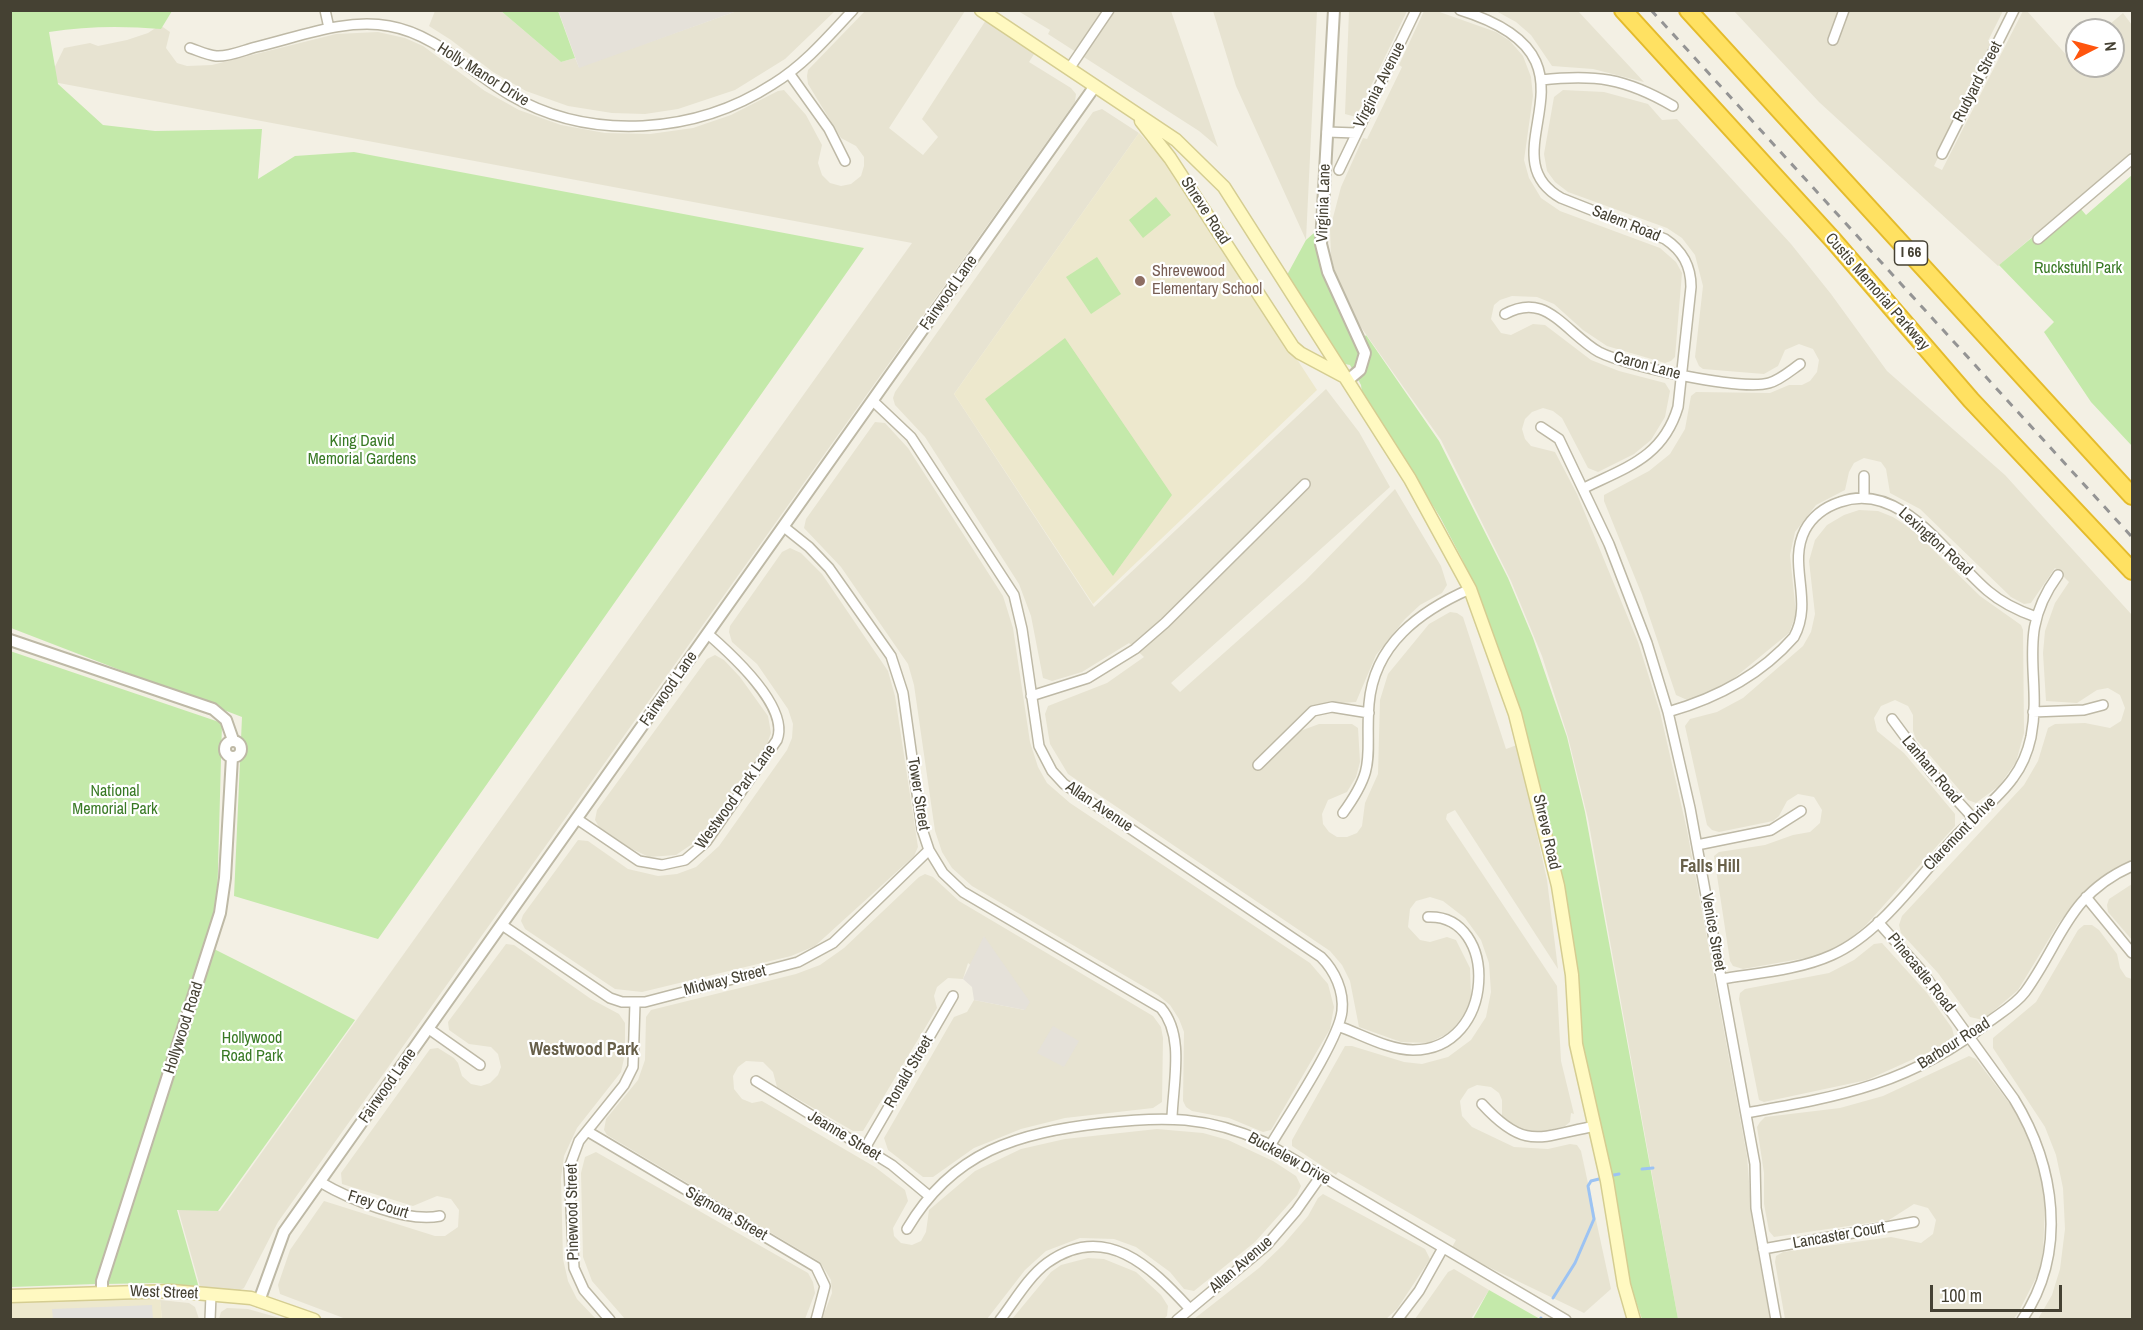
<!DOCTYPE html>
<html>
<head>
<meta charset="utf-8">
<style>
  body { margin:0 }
  #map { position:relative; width:2143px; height:1330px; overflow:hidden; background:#f3f0e4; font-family:"Archivo Narrow",sans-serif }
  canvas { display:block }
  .frame { position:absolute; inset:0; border:12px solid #454133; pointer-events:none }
  .north { position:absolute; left:2065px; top:18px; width:60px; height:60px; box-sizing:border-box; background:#fff; border:2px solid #b5b3ad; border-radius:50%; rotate:84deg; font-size:16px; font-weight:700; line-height:24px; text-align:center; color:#454133 }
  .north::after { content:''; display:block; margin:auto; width:21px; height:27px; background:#ff550e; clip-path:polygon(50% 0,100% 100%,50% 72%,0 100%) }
  .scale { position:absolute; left:1930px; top:1285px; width:132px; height:27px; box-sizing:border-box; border:3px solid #454133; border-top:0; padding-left:8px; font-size:18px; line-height:21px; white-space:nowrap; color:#454133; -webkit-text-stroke:4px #fff; paint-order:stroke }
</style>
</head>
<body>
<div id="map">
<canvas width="2143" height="1330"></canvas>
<div class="frame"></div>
<div class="north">N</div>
<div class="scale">100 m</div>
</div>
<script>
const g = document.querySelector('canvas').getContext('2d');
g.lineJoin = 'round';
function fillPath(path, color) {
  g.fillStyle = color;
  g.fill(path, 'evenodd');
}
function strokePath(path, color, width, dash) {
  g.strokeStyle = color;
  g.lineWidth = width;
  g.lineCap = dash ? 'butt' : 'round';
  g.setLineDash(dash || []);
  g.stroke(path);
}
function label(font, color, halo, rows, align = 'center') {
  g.font = font + ' "Archivo Narrow",sans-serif';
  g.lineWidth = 4.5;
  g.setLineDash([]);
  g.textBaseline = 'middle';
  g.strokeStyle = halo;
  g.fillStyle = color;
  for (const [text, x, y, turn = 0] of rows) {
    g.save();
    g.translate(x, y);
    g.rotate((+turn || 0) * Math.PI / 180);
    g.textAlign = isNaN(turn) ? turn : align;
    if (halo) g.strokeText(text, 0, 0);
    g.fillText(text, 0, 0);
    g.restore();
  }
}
fillPath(new Path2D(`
  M1434 10 1496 32 1510 41 1523 56 1531 77 1533 96 1524 160 1529 178 1541 198 1560 211 1660 248 1676 262 1682 273 1675 357 1671 361 1665 363 1607 346 1583 330 1554 304 1537 297 1512 296 1500 300 1494 305 1491 319 1501 333 1511 335 1533 324 1545 325 1591 360 1619 371 1665 383 1670 391 1665 417 1651 440 1634 454 1598 472 1588 468 1562 418 1553 411 1543 408 1532 412 1525 419 1522 429 1525 439 1531 446 1555 452 1577 494 1638 642 1660 712 1687 830 1747 1156 1752 1220 1770 1319H1678L1588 819 1568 737 1542 656 1511 581 1441 440 1358 323 1338 281 1331 258 1330 229 1341 187 1363 138 1367 139 1402 67 1399 65 1424 11Z
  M435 11H501L561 62 575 58 579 67 737 11H835L785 59 735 90 678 109 645 114 612 113 568 106 526 91 493 72 451 40 429 26Z
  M865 11H965L889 128 923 155 938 137 922 119 986 20 1036 51 1029 62 1071 88 1076 94 1075 102 278 1222 244 1288 236 1292 201 1290 178 1209 220 1211 912 243 48 81 64 48 90 43 98 46 127 40 148 33 160 25 170 32 166 48 177 63 187 66 212 65 336 34 378 32 405 38 423 46 485 91 519 110 561 125 605 133 650 134 693 128 731 115 778 91 784 90 806 115 822 145 818 163 822 175 830 183 841 186 851 184 861 176 864 166V157L856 146 841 138 808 84 807 76 808 70Z
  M1018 11H1171L1218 147 1199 131 1048 34 1050 30Z
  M1213 11H1317L1306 240 1236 86Z
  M1349 11H1407L1356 117 1345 114Z
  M1496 11H1578L1644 82 1593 69 1552 66 1531 35 1516 22Z
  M1734 11H2003L1988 41 1994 44 1934 166 1942 170 2023 11H2027L2069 58 2077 52V66H2113V30H2103L2123 13 2132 25V158L2084 193 1998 266 1819 102Z
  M1563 90 1604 92 1648 104 1662 120 1677 119 1791 244 1831 294 1887 371 2005 475 2132 615V861L2109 873 2084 892 2058 924 2018 990 1983 1020 1970 1017 1938 973 1901 933 1899 925 1902 916 2024 785 2038 761 2048 728 2055 724 2085 723 2110 728 2121 721 2125 708 2120 695 2108 688 2097 690 2077 703 2046 701 2043 653 2045 631 2055 603 2069 582 2055 568 2031 603 2024 604 2011 597 1920 509 1890 493 1886 469 1881 462 1864 458 1854 463 1849 472 1845 490 1816 505 1795 532 1790 555 1796 614 1789 633 1722 688 1687 700 1676 695 1642 595 1604 501V495L1649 471 1670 454 1685 429 1691 396 1696 392 1770 393 1789 385H1802L1810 381 1817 372 1819 360 1813 349 1799 344 1785 350 1778 366 1764 374 1703 369 1699 366 1695 357 1703 286 1695 255 1682 238 1667 228 1568 192 1555 182 1547 171 1544 154 1554 97Z
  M1102 109 1139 133 954 394 1094 607 1326 389 1359 432 1390 487 1171 683 1180 692 1305 581 1395 489 1441 566 1447 585 1442 593 1420 605 1405 619 1376 655 1356 702 1326 704 1292 734 1319 724H1352L1358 728 1360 762 1356 777 1347 792 1328 800 1322 814 1323 824 1329 832 1337 837H1347L1357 833 1362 826 1365 803 1378 774 1380 700 1388 674 1429 624 1450 612 1457 613 1463 617 1506 749 1517 745 1520 756 1547 880 1558 969 1455 810 1447 814 1446 819 1557 986 1561 1061 1574 1114 1571 1113 1570 1122 1565 1126 1547 1131H1526L1507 1125 1502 1116V1100L1499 1093 1491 1087 1477 1085 1468 1089 1460 1101 1462 1116 1472 1127 1514 1147 1548 1149 1570 1144 1577 1145 1581 1151 1611 1289 1584 1313 1451 1249 1456 1240 1338 1172 1336 1175 1292 1146V1140L1345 1046H1352L1404 1062 1422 1064 1448 1057 1471 1040 1486 1017 1491 992 1489 963 1481 940 1465 918 1443 901 1430 897 1416 901 1410 909 1408 927 1420 940 1430 942 1447 937 1456 940 1470 968 1471 995 1467 1010 1451 1032 1428 1043 1401 1042 1359 1027 1350 981 1342 965 1330 951 1068 774 1050 744 1045 714 1048 706 1107 683 1144 657 1129 643 1082 672 1052 681 1043 678 1031 616 1019 584 925 437 895 405 893 398 895 392 1093 112Z
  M875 422 885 423 908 448 1003 596 1013 628 1030 742 1038 767 1047 783 1070 803 1310 963 1328 984 1334 1007 1330 1029 1271 1130 1263 1132 1229 1118 1192 1111 1186 1107 1183 1101 1184 1032 1179 1019 1170 1005 1158 995 972 886 952 868 942 852 935 831 914 685 908 664 841 567 804 528 806 519Z
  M1859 510 1878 511 1893 517 1913 530 1980 596 2021 625 2023 630 2024 733 2016 762 1999 786 1976 803 1968 800 1916 739 1913 731V715L1908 706 1895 700 1881 706 1874 718 1877 731 1904 753 1955 814V826L1866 925 1846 942 1817 956 1743 969 1733 966 1730 961 1714 856 1719 852 1765 845 1793 835 1810 832 1820 823 1822 810 1814 797 1798 794 1787 801 1779 816 1773 821 1719 832 1712 830 1707 825 1685 726 1690 719 1717 712 1743 698 1803 646 1811 632 1815 614 1809 561 1815 540 1827 525 1844 515Z
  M790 548 801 553 822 574 888 671 895 696 918 847 914 856 815 946 791 956 642 992 615 989 525 929 521 921 523 915 578 840 588 841 628 869 658 876 677 874 696 867 719 846 787 750 792 738 793 724 788 709 757 664 732 642 729 632 730 626 782 552Z
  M715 655 724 660 740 677 768 716 771 733 767 744 698 840 676 855 649 857 630 848 599 827 595 820 597 810 707 659Z
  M925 874 933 877 959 901 1153 1016 1161 1027 1163 1038 1162 1102 1153 1108 1065 1118 1021 1129 974 1148 933 1177H923L888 1150 884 1138 954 1017 967 1012 974 1000 1025 1010 968 963 963 979 948 978 937 987 934 996 937 1008 863 1131H853L777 1087 773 1072 763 1062 746 1061 738 1067 733 1076 734 1089 742 1099 752 1103 762 1101 875 1167 905 1190 908 1201 893 1228 894 1236 901 1243 912 1245 921 1241 926 1232 929 1210 975 1171 1021 1149 1065 1139 1157 1129 1203 1133 1228 1140 1273 1161 1296 1176 1301 1186 1297 1195 1255 1242 1194 1291 1184 1289 1170 1272 1136 1247 1114 1239 1080 1238 1046 1251 1025 1270 987 1319H822L832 1293 831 1280 820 1262 607 1135 604 1130 606 1119 638 1080 645 1060 646 1017 651 1010 796 974 820 965 844 948 919 877Z
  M2132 884V940L2108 912 2107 905 2109 899Z
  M2084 925H2092L2099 930 2117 954 2120 968 2126 977 2132 979V1319H2038L2052 1295 2060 1269 2065 1229 2063 1188 2056 1155 2045 1127 1993 1048V1038L2036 1002 2078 930Z
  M1882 943 1927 993 1952 1028 1954 1036 1949 1043 1867 1080 1764 1102 1759 1100 1739 999 1740 993 1745 989 1829 973 1854 960 1874 944Z
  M506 944 514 945 591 999 619 1014 625 1023V1054L621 1072 577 1128 564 1156 561 1178 563 1259 568 1281 577 1299 596 1319H346L280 1294 278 1285 290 1250 324 1201 435 1236H445L458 1227 459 1210 451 1199 437 1196 413 1206 342 1184 341 1173 430 1049 438 1048 454 1058 458 1063 462 1076 471 1084 481 1086 490 1083 498 1075 501 1067 498 1054 491 1047 469 1044 449 1030 448 1022Z
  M1969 1056 1976 1059 2013 1108 2027 1135 2042 1181 2045 1207 2043 1251 2039 1272 2018 1313 2013 1320 1785 1319 1775 1262 1776 1256 1783 1252 1891 1237 1921 1243 1933 1234 1936 1220 1928 1208 1914 1204 1889 1220 1774 1237 1769 1231 1764 1204V1173L1757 1127 1760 1122 1765 1117 1840 1108 1883 1096Z
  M596 1152 808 1273 813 1282 815 1293 805 1319H625L592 1281 583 1257 581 1173 585 1157Z
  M1323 1194 1425 1249 1430 1259 1397 1309 1386 1319H1194L1259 1268 1283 1245 1308 1216 1318 1198Z
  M1088 1258 1104 1259 1136 1272 1161 1295 1168 1306 1167 1316 1163 1320 1012 1319 1051 1272 1061 1265Z
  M1454 1269 1489 1290 1471 1319H1415L1448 1272Z
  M160 1300 189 1303 195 1307 199 1319H162Z
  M227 1308 248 1309 283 1319H219L221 1312Z`), '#e7e3d1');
fillPath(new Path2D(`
  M558 10 737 11 579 68Z
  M984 936 1030 1002 1025 1010 974 1000 972 987 963 979Z
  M1053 1026 1079 1041 1064 1067 1037 1053Z`), '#e5e1d9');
fillPath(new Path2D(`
  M1139 133 1175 172 1317 390 1093 604 954 394Z
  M160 1296 162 1319H11L10 1301Z`), '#ede8cd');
fillPath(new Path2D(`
  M10 11H172L161 29C123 26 87 26 49 32L58 84 103 125 155 131 262 129 258 179 295 156 354 152 864 248 378 939 234 896 242 717 11 628Z
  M501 11H558L575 58 561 62Z
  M2132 175V446L2091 402 2044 332 2054 322 1999 265 2075 202 2086 215Z
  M1156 197 1171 215 1143 238 1129 220Z
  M1314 233 1322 270 1357 347 1366 335 1439 441 1508 578 1533 638 1567 737 1585 812 1678 1319H1642L1632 1290 1600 1126 1583 1062 1558 865 1519 712 1477 591 1461 557 1440 517 1362 393 1361 385 1350 365 1345 364 1287 275 1306 240Z
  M1097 257 1121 294 1091 314 1066 277Z
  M1065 338 1172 495 1113 576 985 399Z
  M10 651 222 723 217 905 95 1284 11 1287Z
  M214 949 355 1020 218 1211 177 1210 199 1288 157 1283 104 1284Z
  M1489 1290 1540 1319H1473Z`), '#c4e9aa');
fillPath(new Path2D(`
  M152 1305 153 1319H53L52 1309Z`), '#e3e1dc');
strokePath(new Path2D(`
  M1642 1169 1653 1168
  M1614 1175 1619 1174
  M1553 1298 1575 1263 1594 1219 1588 1186 1591 1181 1599 1179
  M1540 1320 1541 1318`), '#9cc3f3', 3);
const minor = new Path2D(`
  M325 10 329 28
  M1460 10C1618 59 1482 153 1561 198L1665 239C1683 251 1691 266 1691 287L1678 407C1663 457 1627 467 1584 488
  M1833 40 1844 10
  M190 48C199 51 207 55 216 56 229 57 244 50 256 47 299 37 345 18 389 26 436 34 470 72 510 95 591 142 696 134 773 84 804 65 828 37 853 10
  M1069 69 1109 10
  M789 73 829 129 845 161
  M1541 80C1595 74 1625 78 1673 106
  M1327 132 1356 133
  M1942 154 2014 10
  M1339 170 1416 10
  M2038 239 2132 159
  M1505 314C1516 308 1528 305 1540 309 1559 315 1579 341 1599 352 1626 366 1741 391 1769 383 1780 380 1790 371 1800 364
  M873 401 911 437 1014 595 1022 629 1039 746 1052 771 1064 784 1321 957C1335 971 1344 991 1342 1011 1339 1040 1287 1117 1270 1146
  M1541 427 1559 439 1609 544 1647 643 1668 712 1690 808 1755 1164 1756 1208 1776 1320
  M1864 476V497
  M784 527 809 547 829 568 891 656 903 693 922 829 929 850 943 873 963 892 1161 1008C1185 1036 1173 1083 1172 1118
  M1031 696 1088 678 1135 649 1165 623 1305 484
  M1668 712C1717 698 1760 676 1794 637 1814 600 1787 565 1805 530 1812 517 1825 507 1840 502 1901 480 1947 556 1988 591 2002 603 2019 611 2036 617
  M2033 712 2084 710 2103 705
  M1892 719 1932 773 1974 819
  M1258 765 1313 711 1332 707 1369 713
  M1343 813C1378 765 1365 757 1369 704 1374 644 1420 611 1470 589
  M577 819 639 861 662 865 685 860 706 842 777 740C790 707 731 654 708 634
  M1697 845 1771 830 1801 811
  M2086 897 2132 953
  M1878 922 1920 969 2014 1099C2055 1166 2068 1252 2022 1320
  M502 925 610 998 622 1002H645L798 962 833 943 929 850
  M1722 979C1758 973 1799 970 1832 955 1882 933 1922 872 1959 833 1977 814 1998 799 2013 778 2022 766 2028 751 2031 737 2043 674 2014 635 2058 575
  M1338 1026C1361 1034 1388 1050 1413 1050 1497 1050 1499 914 1428 917
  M429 1029 480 1065
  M756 1081 892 1165 928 1195
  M1482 1104C1525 1151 1539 1137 1595 1126
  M1746 1113C1842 1096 1911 1084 1990 1021 2002 1012 2016 1004 2025 992 2062 941 2067 895 2132 866
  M587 1131 816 1267 825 1286 816 1320
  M865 1148 953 996
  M320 1182C349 1199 406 1223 440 1216
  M907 1229C953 1151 1017 1133 1103 1123 1164 1116 1208 1116 1264 1142L1566 1320
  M1763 1249 1914 1222
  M210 1320 211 1295
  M610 1320 584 1290 574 1268 569 1168 579 1141 624 1085 633 1067 635 1003
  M1000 1320C1014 1302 1028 1277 1047 1263 1105 1221 1151 1267 1189 1308
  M1177 1320 1266 1246 1296 1211 1320 1177
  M1397 1320 1419 1291 1443 1248`);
const tertiary = new Path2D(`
  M1334 10 1321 244 1328 272 1365 353 1360 370 1348 380
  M10 640 213 709 226 720 233 740
  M225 749a8 8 0 1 1 16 0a8 8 0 1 1-16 0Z
  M102 1292V1281L220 913 225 878 232 757
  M259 1301 284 1232 1095 86`);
const secondary = new Path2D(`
  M981 10 1176 140 1224 187 1410 479 1470 589 1515 714 1558 886 1572 975 1576 1044 1607 1181 1624 1285 1634 1320
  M1141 121 1170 158 1293 347 1300 353 1345 377
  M10 1296 172 1291 251 1298 314 1320`);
const motorway = new Path2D(`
  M1623 10 1833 240 1971 400 2132 571
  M1688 10 2132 496`);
strokePath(minor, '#beb9a6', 12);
strokePath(tertiary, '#beb9a6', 14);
strokePath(secondary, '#d5cd91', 15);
strokePath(motorway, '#e4bb2c', 20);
strokePath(minor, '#fff', 9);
strokePath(tertiary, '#fff', 10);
strokePath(secondary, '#fff9c1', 12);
strokePath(motorway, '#ffe162', 16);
strokePath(new Path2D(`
  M1651 10 2132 537`), '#949494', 3, [8, 8]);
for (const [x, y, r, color] of [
  [1140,281,6,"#8d6e63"]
]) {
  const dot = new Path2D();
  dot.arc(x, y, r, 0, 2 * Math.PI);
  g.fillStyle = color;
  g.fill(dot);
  strokePath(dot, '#fff', 2);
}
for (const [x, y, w] of [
  [1911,253,33]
]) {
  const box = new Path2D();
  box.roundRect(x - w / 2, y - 12, w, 24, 4.5);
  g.fillStyle = '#fff';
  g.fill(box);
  strokePath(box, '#454133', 1.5);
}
label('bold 15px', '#454133', null, [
  ["I 66",1911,253]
]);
label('16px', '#454133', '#fff', [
  ["Holly Manor Drive",483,75,32],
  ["Rudyard Street",1978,82,-63],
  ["Virginia Avenue",1380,85,-63],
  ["Virginia Lane",1324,203,-88],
  ["Shreve Road",1205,211,57],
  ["Salem Road",1626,224,22],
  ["Custis Memorial Parkway",1877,292,49],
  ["Fairwood Lane",949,293,-55],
  ["Caron Lane",1647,366,15],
  ["Lexington Road",1935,542,42],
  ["Fairwood Lane",669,689,-55],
  ["Lanham Road",1931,770,50],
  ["Tower Street",918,794,81],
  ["Westwood Park Lane",736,797,-54],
  ["Allan Avenue",1099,807,34],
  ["Shreve Road",1546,832,77],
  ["Claremont Drive",1960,834,-46],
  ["Venice Street",1713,932,80],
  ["Pinecastle Road",1921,973,51],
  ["Midway Street",725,981,-14],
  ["Hollywood Road",184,1028,-72],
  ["Barbour Road",1954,1044,-32],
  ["Ronald Street",909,1072,-60],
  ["Fairwood Lane",388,1086,-55],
  ["Jeanne Street",844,1136,31],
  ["Buckelew Drive",1289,1159,29],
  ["Frey Court",378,1205,17],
  ["Pinewood Street",573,1212,-91],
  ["Sigmona Street",726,1214,30],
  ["Lancaster Court",1839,1236,-10],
  ["Allan Avenue",1241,1265,-41],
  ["West Street",164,1293,2]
]);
label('16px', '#387924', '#fff', [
  ["Ruckstuhl Park",2078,269],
  ["King David",362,442],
  ["Memorial Gardens",362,460],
  ["National",115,792],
  ["Memorial Park",115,810],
  ["Hollywood",252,1039],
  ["Road Park",252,1057]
]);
label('16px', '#785e54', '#fff', [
  ["Shrevewood",1152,272],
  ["Elementary School",1152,290]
], 'left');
label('bold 18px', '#68604a', '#fff', [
  ["Falls Hill",1710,867],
  ["Westwood Park",584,1050]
]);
</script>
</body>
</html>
